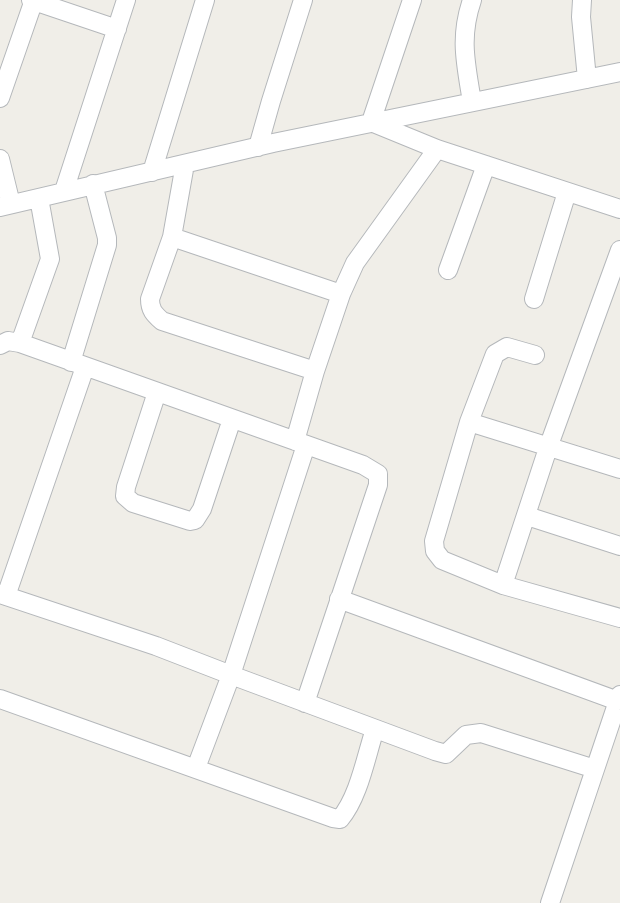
<!DOCTYPE html>
<html>
<head>
<meta charset="utf-8">
<style>
  body { margin:0 }
  canvas { display:block; background:#f0eee8 }
</style>
</head>
<body>
<canvas width="620" height="903"></canvas>
<script>
const g = document.querySelector('canvas').getContext('2d');
g.lineJoin = 'round';
function strokePath(path, color, width, dash) {
  g.strokeStyle = color;
  g.lineWidth = width;
  g.lineCap = dash ? 'butt' : 'round';
  g.setLineDash(dash || []);
  g.stroke(path);
}
const minor = new Path2D(`
  M31 0 117 29
  M412 0 371 122 437 149 620 209
  M472 0C459 38 466 64 472 102
  M582 0 581 17 587 79
  M0 98 34 0
  M258 147 271 101 303 0
  M0 159 11 204
  M185 164 172 237 150 299C150 310 154 314 162 321L315 371
  M152 172 205 0
  M64 191 126 0
  M0 207 273 143 620 72
  M172 237 341 294
  M448 270 486 165
  M534 299 567 192
  M20 343 50 259 39 198
  M0 345 8 341 20 343 363 465 378 474V485L305 703
  M535 355 507 347 495 354 469 422 434 541 435 551 442 560 503 585 620 618
  M71 362 107 245V238L93 184
  M157 392 126 487 125 496 133 503 190 521 195 520 202 509 232 419
  M469 422 620 469
  M295 441 315 371 341 294 355 263 437 149
  M527 516 620 546
  M503 585 549 445 620 250
  M0 594 156 646 231 675 306 445
  M6 596 85 367
  M339 599 618 701
  M0 699 333 818 340 819C359 797 366 756 375 729
  M196 768 231 675 435 751 446 754 466 735 481 733 595 769
  M550 903 620 695`);
strokePath(minor, '#b5b8bb', 20);
strokePath(minor, '#fff', 18);
</script>
</body>
</html>
